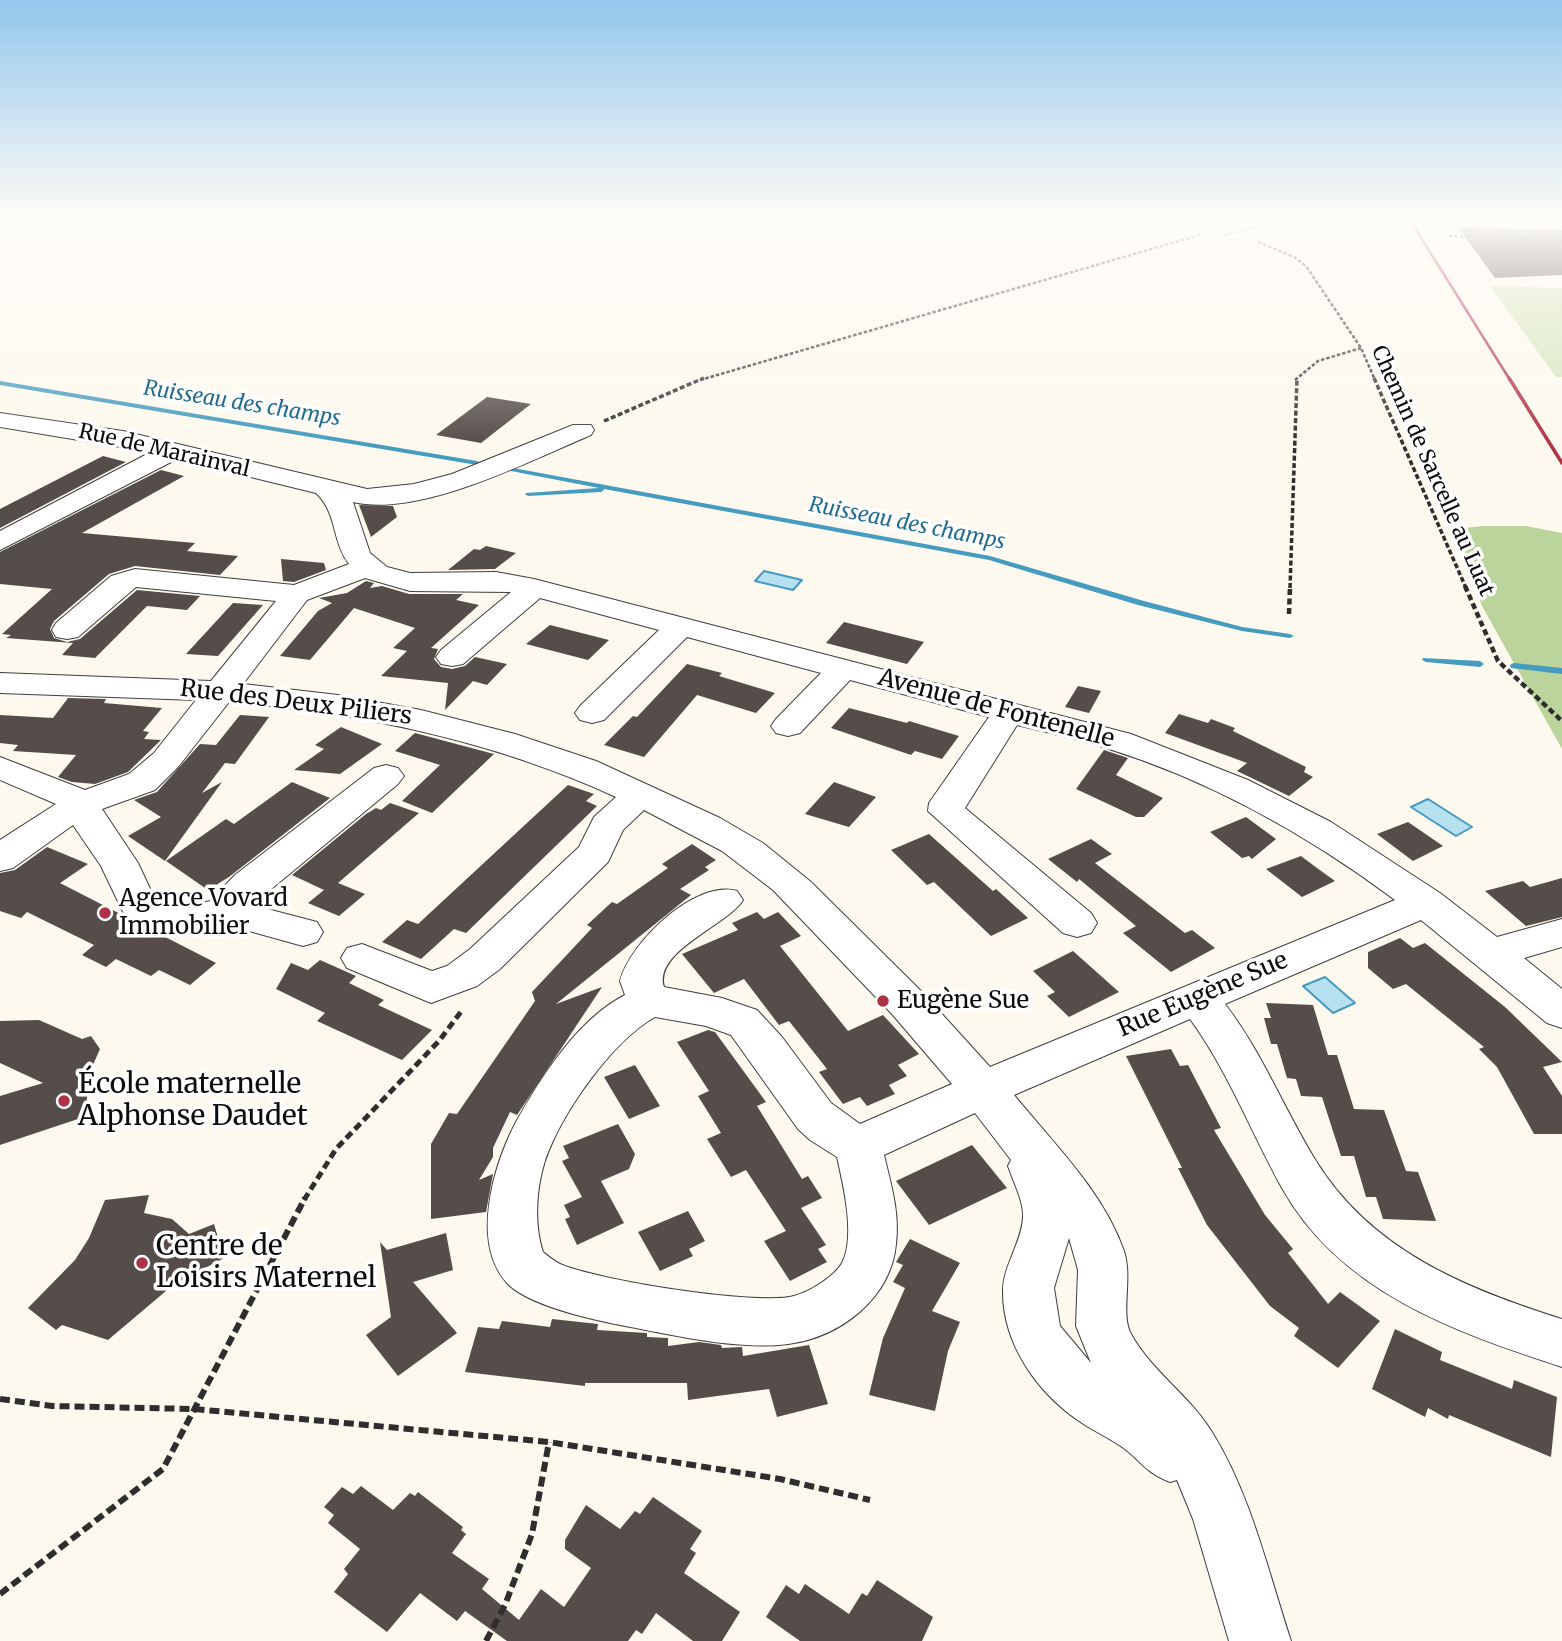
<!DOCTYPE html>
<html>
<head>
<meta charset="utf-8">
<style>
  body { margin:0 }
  canvas { display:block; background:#fdf9ee }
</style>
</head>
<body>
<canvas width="1562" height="1641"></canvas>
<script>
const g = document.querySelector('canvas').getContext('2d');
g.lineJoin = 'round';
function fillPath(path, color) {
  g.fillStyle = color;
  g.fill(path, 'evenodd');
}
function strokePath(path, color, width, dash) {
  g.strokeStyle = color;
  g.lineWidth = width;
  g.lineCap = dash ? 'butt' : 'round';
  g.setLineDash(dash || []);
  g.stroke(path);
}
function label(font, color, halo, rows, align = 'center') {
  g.font = font + ' Merriweather,serif';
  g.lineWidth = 7;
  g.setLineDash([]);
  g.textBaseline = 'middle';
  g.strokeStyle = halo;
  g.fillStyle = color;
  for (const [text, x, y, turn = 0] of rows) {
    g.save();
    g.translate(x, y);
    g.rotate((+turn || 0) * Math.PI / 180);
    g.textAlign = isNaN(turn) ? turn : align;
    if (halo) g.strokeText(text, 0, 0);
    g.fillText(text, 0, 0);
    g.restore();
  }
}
fillPath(new Path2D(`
  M1490 286 1562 288V377H1556Z`), '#d4e4ba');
fillPath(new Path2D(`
  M1482 526H1526L1562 533V749L1482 606 1456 529Z`), '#bad49b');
const water = new Path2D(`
  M764 571 802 580 793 590 755 581Z
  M1428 799 1472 827 1456 836 1411 807Z
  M1325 977 1355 1003 1333 1013 1303 986Z`);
fillPath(water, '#b7e0f0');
strokePath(water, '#459bc0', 2);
fillPath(new Path2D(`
  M1502 217 1562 220V222L1504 218Z
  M0 381 477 461 480 463 477 465 0 385Z
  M513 468 990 556 1144 601 1242 627 1290 634 1294 636 1290 638 1242 631 1138 605 989 560 604 489 603 491 601 492 528 496 525 494 526 493 599 488 511 471 510 470Z
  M1423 658 1480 661 1484 664 1480 667 1426 662 1422 660Z
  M1514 663 1562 668V674L1511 668 1510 666 1511 664Z`), '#459bc0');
fillPath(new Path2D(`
  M1458 227 1562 230V275L1495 278Z
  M487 397 531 404 481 443 436 435Z
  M103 456 126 462 0 528V509Z
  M161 470 184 476 82 533 195 543 187 551 238 556 220 575 135 566 109 574 54 621 50 629 54 638 67 642 80 639 137 590 200 596 187 610 147 606 95 658 62 655 73 643 6 638 11 635 2 634 52 589 0 584V552Z
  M359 505 393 506 397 517 371 537Z
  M486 546 516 553 495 569 448 570 474 549 480 550Z
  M281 559 324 563 326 570 294 582 283 581Z
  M366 581 374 583 370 588 382 586 409 594H463L456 600 479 605 431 648 438 649 434 659 441 667 452 669 465 666 475 657 507 664 487 685 473 681 445 710 448 683 381 676 407 651 393 648 415 628 354 608 310 660 280 656 318 611 332 603 319 598 347 593Z
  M233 603 263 605 218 656 186 654Z
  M844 622 924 642 907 664 826 643Z
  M550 625 609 640 588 660 526 644Z
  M687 664 722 673 719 676 775 693 756 713 697 695 644 757 604 745 633 716 637 717Z
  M1078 686 1101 691 1089 713 1065 707Z
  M68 698 106 699 104 703 162 708 143 731 149 732 144 739 161 740 128 772 95 784 72 782 58 777 76 755 13 751 18 745 0 743V715L53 718Z
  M849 708 907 723 909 721 959 736 942 759 915 751 911 755 831 728Z
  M1179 714 1208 723 1211 719 1235 728 1233 731 1306 767 1304 772 1313 777 1289 796 1237 771 1247 763 1165 733Z
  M240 715 269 717 235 764 225 763 202 793 222 782 165 861 128 836 161 817 134 800 157 792 200 744 216 745Z
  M341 727 382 744 340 774 294 770 324 749 315 745Z
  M415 733 494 754 432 813 402 801 440 765 395 751Z
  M1104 750 1128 758 1116 775 1163 798 1144 817H1136L1076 789Z
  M292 782 330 798 229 877 208 890 166 861 226 819 234 824Z
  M834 782 876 797 849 827 805 814Z
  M568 785 594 794 586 801 597 806 466 933 454 929 421 959 382 942 407 920 418 924Z
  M390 803 419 813 338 883 365 894 339 916 308 903 324 890 292 875 366 814 376 808 381 810Z
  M1246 817 1276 839 1252 859 1249 856 1242 858 1210 832Z
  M1408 822 1443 846 1413 861 1377 834Z
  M929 834 993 891 996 889 1028 918 991 936 934 882 927 885 891 850Z
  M1091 839 1112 854 1095 863 1185 933 1192 930 1215 948 1171 972 1123 933 1136 926 1079 879 1077 882 1048 859Z
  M692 844 716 860 705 867 709 870 680 889 691 895 556 1004 602 987 517 1115 510 1112 493 1148V1157L479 1180 493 1174 486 1212 431 1219V1144L449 1113 457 1114 535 1001 532 992 592 928 587 925 612 902 617 904 668 868 662 864Z
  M47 847 88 864 60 883 216 963 190 985 159 970 151 976 116 959 106 967 82 955 94 945 27 912 21 918 0 911V873L15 870Z
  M1301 856 1317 868 1335 881 1302 897 1266 869Z
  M1562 878V917L1526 926 1485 891 1523 881 1530 887Z
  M757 912 764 919 778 912 801 936 780 946 848 1031 883 1015 919 1054 898 1065 907 1076 889 1085 895 1094 867 1106 860 1097 843 1104 819 1072 827 1069 789 1021 779 1025 744 979 714 993 682 954 738 930 732 923Z
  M1400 938 1413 948 1425 943 1505 1007 1562 1062 1543 1067 1562 1096V1134H1534L1497 1067 1479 1049 1484 1047 1406 984 1393 989 1368 968V952Z
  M1073 951 1119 992 1069 1017 1047 996 1055 992 1033 971Z
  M320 960 356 976 349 983 384 1000 378 1005 432 1030 402 1060 317 1021 325 1013 276 989 291 963 308 970Z
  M1266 1003 1313 1005 1328 1055H1337L1354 1109 1384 1110 1406 1171 1418 1172 1436 1221 1383 1219 1376 1197H1366L1354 1156H1341L1322 1097 1301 1096 1296 1079 1287 1078 1277 1044H1271L1264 1018H1271Z
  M39 1020 82 1039 91 1036 100 1049 92 1067 84 1117 0 1145V1096L43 1083 0 1063V1021Z
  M708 1030 715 1032 766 1102 757 1106 802 1179 808 1176 822 1198 801 1208 826 1245 818 1249 827 1262 790 1281 764 1241 786 1231 746 1170 731 1177 707 1139 721 1133 698 1096 709 1091 677 1042Z
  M1171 1049 1180 1066 1188 1065 1221 1128 1214 1130 1265 1215 1293 1249 1288 1253 1328 1304 1340 1292 1380 1321 1338 1368 1294 1336 1299 1328 1270 1306 1207 1225 1178 1168H1182L1126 1056Z
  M635 1065 660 1106 629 1119 604 1077Z
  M618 1124 635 1154 629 1169 601 1181 624 1223 577 1245 565 1219 570 1217 564 1205 582 1197 562 1161 569 1158 563 1146Z
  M972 1145 1007 1188 929 1225 896 1181Z
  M149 1195 144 1213 172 1219 189 1234 214 1224 224 1258 173 1285 108 1340 62 1325 56 1330 28 1308 75 1260 89 1238 105 1200Z
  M688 1211 705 1241 689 1249 693 1256 660 1271 638 1232Z
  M446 1233 453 1270 413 1282 457 1333 398 1376 366 1335 391 1317 380 1242 387 1250Z
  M910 1239 960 1263 932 1311 960 1322 948 1351 935 1411 869 1395 883 1338 905 1288 893 1282 903 1265 896 1262Z
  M552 1319 598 1324 597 1330 647 1333V1337L668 1338V1346L699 1342 721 1345 722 1348 742 1347 743 1356 809 1345 828 1404 777 1417 769 1389 688 1400 687 1383H585V1386L465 1372 478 1327 499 1329 502 1321 550 1327Z
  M1395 1329 1442 1352 1440 1360 1512 1389 1514 1380 1557 1397 1551 1457 1449 1415 1448 1419 1428 1408 1425 1417 1372 1389Z
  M361 1486 393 1510 410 1493 415 1496 418 1492 463 1527 461 1530 466 1534 452 1553 489 1579 482 1589 519 1620 541 1589 564 1607 591 1568 565 1549V1540L586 1505 620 1529 635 1511 640 1514 653 1497 702 1531 690 1549 696 1553 684 1573 740 1612 722 1641H693L656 1613 642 1634 636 1630 628 1641H507L465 1611 457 1621 420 1593 387 1632 334 1592 348 1574 344 1569 360 1549 328 1523 334 1515 324 1507 342 1487 353 1494Z
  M877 1580 933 1617 922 1641H800L766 1617 786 1585 799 1594 805 1584 849 1614 862 1593 867 1596Z`), '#544d4a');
const minor = new Path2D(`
  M1250 217H1277L1274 221 1224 235 1215 230 1218 226Z
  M0 413 123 431 367 489 414 484 452 474 573 425H591L594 430 591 435C529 461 420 518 353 502L370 553 387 567 410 573 496 572 534 579 1131 734 1248 780 1331 822 1440 893 1497 937 1562 919V947L1524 958 1562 989V1028L1547 1023 1421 920 1225 1004C1262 1052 1284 1109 1316 1161 1371 1250 1466 1289 1562 1319V1367C1455 1332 1340 1292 1282 1188 1251 1132 1228 1071 1190 1019L1014 1095C1053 1143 1103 1191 1124 1251 1133 1278 1120 1313 1131 1334 1152 1372 1190 1396 1212 1432 1251 1495 1268 1571 1291 1641H1229L1193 1519 1177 1480 1170 1482C1142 1471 1141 1459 1119 1445 1107 1437 1094 1431 1082 1423 1038 1394 1002 1344 1003 1290 1003 1266 1022 1242 1023 1217 1024 1202 1013 1181 1008 1166L1011 1160 975 1113 884 1155C891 1184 900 1214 896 1244 891 1298 841 1337 788 1344 743 1350 680 1337 636 1328 603 1322 529 1307 507 1283 470 1242 494 1164 516 1122 541 1077 578 1019 625 995L620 981C630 942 696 879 737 891L743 900C728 925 653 951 664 987L722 998 757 1010 782 1037 831 1103 860 1124 952 1084 892 1014 773 890 722 851 644 810 623 830 608 862 500 969 477 986 431 1003 347 968 341 958 347 948 362 944 432 971 447 966 470 949 579 847 594 817 616 797C494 741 362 713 229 702L178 767 155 790 102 809 138 863 153 895 165 901 198 904 210 901 235 875 374 768 386 765 398 768 404 776 398 784 252 905 317 922 323 932 317 942 303 946 224 924 198 932 143 924 123 912 101 866 73 825 13 868 0 871V840L56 804 0 780V757L85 790 129 774 154 753 196 700 0 693V673L211 681 276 601 136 587 78 637 67 639 56 637 52 630 56 623 111 576 135 569 294 585 349 564C331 540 338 514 316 493L177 459 0 550V531L151 452 0 427ZM365 578 410 591 511 592 441 650 436 657 441 664 452 666 463 664 540 598 659 630 580 706 575 713 580 720 592 723 604 720 687 637 821 673 776 719 771 726 776 733 788 736 800 733 850 680 989 717 929 803 928 811 1063 933 1077 937 1091 933 1097 923 1091 913 965 808 1017 725C1047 732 1077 739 1106 748 1209 780 1308 835 1395 900L990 1067 922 992 811 882 763 843 720 818 596 761 515 734 421 710 338 695 243 684 307 600ZM655 1017 706 1026 731 1035 798 1129 810 1140 837 1157C843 1184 856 1237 842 1263 834 1277 809 1292 794 1296 757 1306 596 1280 560 1264 554 1261 548 1256 543 1252 534 1224 536 1189 545 1161 561 1114 611 1042 655 1017ZM1069 1238 1078 1270 1076 1326 1091 1363 1060 1326 1054 1288Z`);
strokePath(minor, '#3f3f3f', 2);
strokePath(new Path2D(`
  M1449 236 1562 241
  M1258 242 1294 257 1306 266 1361 348 1375 380
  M700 380 1203 234
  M1295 380 1318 361 1361 348`), '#2e2e2e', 2.5, [3.5, 2]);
strokePath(new Path2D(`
  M1374 378 1466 588
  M604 421 704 378
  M1290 588 1297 378`), '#2e2e2e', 3.5, [5, 2.5]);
strokePath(new Path2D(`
  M1465 586 1498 661 1562 721
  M1289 614 1290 586`), '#2e2e2e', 4.5, [6, 3.5]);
strokePath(new Path2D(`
  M304 1200 336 1149 439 1041 463 1009`), '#2e2e2e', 5, [8, 4.5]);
strokePath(new Path2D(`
  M0 1399 52 1406 194 1409 549 1442 780 1479 870 1500
  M0 1594 163 1469 305 1198
  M486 1641 505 1605 532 1534 549 1442`), '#2e2e2e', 6, [10, 5]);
fillPath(minor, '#fff');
strokePath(new Path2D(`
  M1408 217 1510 380`), '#af3244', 2.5);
strokePath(new Path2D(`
  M1509 378 1562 463`), '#af3244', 3.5);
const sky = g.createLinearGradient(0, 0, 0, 446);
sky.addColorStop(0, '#94c6eb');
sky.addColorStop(0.49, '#fefcf7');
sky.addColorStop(1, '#fefcf700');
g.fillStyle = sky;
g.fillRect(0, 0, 1562, 446);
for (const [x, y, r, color] of [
  [105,913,7,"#af3244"],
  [883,1001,7,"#af3244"],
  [64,1101,7,"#af3244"],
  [142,1263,7,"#af3244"]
]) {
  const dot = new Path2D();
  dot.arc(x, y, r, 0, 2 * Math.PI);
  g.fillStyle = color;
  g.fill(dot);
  strokePath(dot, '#fff', 2.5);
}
label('italic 21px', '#226c92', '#fff', [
  ["Ruisseau des champs",242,404,9],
  ["Ruisseau des champs",907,524,11]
]);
label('21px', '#0c0c0c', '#fff', [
  ["Rue de Marainval",164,451,13],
  ["Chemin de Sarcelle au Luat",1432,471,66]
]);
label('24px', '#0c0c0c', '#fff', [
  ["Rue des Deux Piliers",296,703,7],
  ["Avenue de Fontenelle",996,709,15],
  ["Rue Eugène Sue",1203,995,-23]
]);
label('24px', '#0c0c0c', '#fff', [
  ["Agence Vovard",119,899],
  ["Immobilier",119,927],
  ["Eugène Sue",897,1001]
], 'left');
label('28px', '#0c0c0c', '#fff', [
  ["École maternelle",78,1085],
  ["Alphonse Daudet",78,1117],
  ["Centre de",156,1247],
  ["Loisirs Maternel",156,1279]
], 'left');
</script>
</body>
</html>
